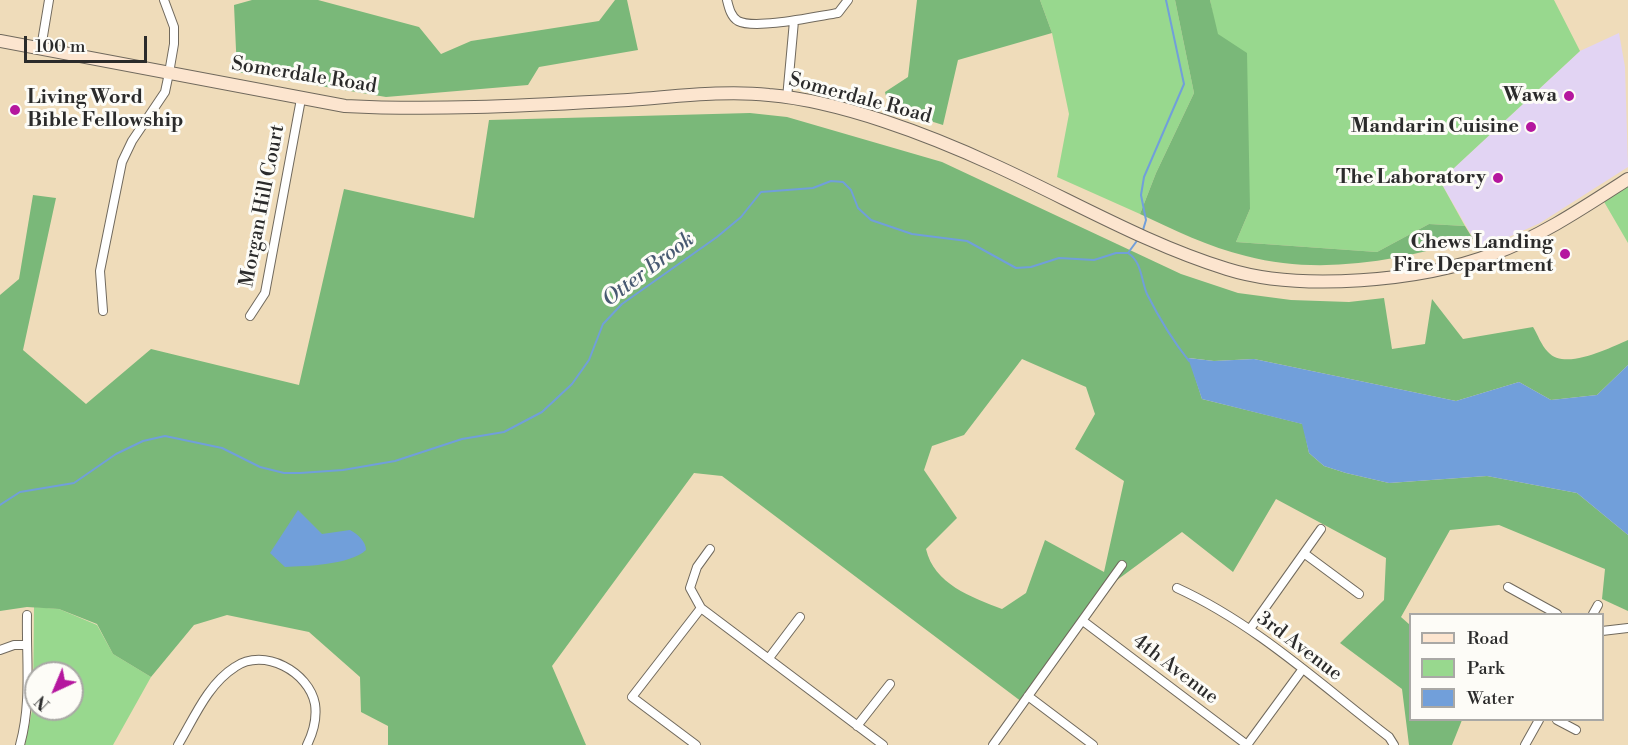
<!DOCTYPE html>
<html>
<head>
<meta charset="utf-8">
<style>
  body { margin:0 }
  #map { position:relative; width:1628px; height:745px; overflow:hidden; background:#efdcba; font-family:"Libre Bodoni",serif }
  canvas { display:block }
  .legend { position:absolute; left:1409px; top:613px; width:195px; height:108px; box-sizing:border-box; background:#fdfcf7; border:2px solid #a9a8a5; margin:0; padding:8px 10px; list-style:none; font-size:18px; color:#2b2b2b }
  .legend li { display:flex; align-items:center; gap:12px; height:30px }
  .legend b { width:30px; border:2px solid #a9a8a5 }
  .north { position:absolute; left:24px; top:661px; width:60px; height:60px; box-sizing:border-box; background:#fdfcf7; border:2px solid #a9a8a5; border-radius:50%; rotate:224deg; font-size:16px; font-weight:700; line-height:24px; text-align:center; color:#2b2b2b }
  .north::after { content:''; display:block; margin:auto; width:21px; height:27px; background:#b5179e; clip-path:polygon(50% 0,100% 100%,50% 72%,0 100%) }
  .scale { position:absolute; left:24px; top:36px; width:123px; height:27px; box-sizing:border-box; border:3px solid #2b2b2b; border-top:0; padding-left:8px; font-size:18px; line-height:21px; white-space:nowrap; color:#2b2b2b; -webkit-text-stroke:4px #fdfcf7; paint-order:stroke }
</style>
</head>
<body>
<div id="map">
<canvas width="1628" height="745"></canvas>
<ul class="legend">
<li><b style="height:8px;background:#fce5cf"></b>Road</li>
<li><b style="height:16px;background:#98d88e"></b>Park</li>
<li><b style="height:16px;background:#719fda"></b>Water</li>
</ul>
<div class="north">N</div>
<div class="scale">100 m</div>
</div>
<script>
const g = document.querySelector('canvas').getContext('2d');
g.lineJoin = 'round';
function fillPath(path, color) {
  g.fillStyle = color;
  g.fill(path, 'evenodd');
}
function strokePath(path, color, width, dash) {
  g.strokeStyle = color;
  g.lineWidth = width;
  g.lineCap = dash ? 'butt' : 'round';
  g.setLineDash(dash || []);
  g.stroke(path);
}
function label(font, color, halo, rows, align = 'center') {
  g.font = font + ' "Libre Bodoni",serif';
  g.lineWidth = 6;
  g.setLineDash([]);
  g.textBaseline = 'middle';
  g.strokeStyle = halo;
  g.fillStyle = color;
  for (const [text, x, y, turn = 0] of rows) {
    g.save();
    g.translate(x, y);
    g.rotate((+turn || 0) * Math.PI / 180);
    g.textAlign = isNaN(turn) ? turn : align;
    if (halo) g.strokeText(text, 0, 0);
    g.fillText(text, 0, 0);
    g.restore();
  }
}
fillPath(new Path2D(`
  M1619 33 1625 67 1628 167 1540 223 1480 250 1440 181 1580 51Z`), '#e2d4f3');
fillPath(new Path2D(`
  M1040 0H1175L1194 93 1156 173 1140 214 1057 177 1069 114 1052 33Z
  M1210 0H1554L1580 51 1440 181 1465 226 1429 224 1377 252 1236 242 1250 209Z
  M1628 185V243L1603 200Z
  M34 607 59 609 97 625 113 654 151 677 113 745H25L33 706ZM36 673H72V709H36Z`), '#98d88e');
fillPath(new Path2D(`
  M252 0H318L419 27 441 54 471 41 599 21 615 0H627L638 50 539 67 528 85 386 97 237 72 234 5Z
  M917 0H1040L1052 33 958 60 943 125 889 108 885 92 908 77Z
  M1175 0H1210L1218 34 1247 53 1250 209 1236 242 1377 252 1429 224 1465 226 1473 239C1398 260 1323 276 1246 256 1209 247 1174 230 1140 214L1156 173 1194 93Z
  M750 113 787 117 942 162 1181 274 1238 293 1291 300 1349 302 1384 298 1392 349 1425 344 1432 299 1463 339 1533 327C1538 335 1541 345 1548 352 1565 371 1609 348 1628 340V365L1597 395 1551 400 1519 382 1456 401 1254 359 1214 361 1189 358 1202 399 1303 424 1309 453 1324 466 1346 473 1389 483 1487 476 1577 493 1628 535V611L1602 599 1605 569 1499 525 1450 530 1401 617 1410 625V720H1462L1452 745H1409L1402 689 1340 643 1384 600 1386 558 1276 499 1233 572 1182 532 1113 583 1026 705 722 476 694 473 552 666 586 745H388V726L361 712 360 677 309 632 227 615 194 625 151 677 113 654 97 624 59 609 27 607 0 611V295L19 279 33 195 56 198 23 350 86 404 151 349 299 385 344 189 474 218 489 120ZM1022 359 1086 387 1095 414 1075 449 1124 481 1104 572 1045 540 1026 593 1002 609C971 597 934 584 926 549L957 518 924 470 932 446 964 435Z`), '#7ab879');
fillPath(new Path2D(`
  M1188 358 1214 361 1254 359 1456 401 1519 382 1551 400 1597 395 1628 365V535L1577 493 1487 476 1389 483 1346 473 1324 466 1309 453 1302 424 1202 399Z
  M298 510 322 534 350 530C358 534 366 542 366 550 350 565 306 566 285 567L270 553Z`), '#719fda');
strokePath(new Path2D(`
  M1143 230 1146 220 1141 195 1144 177 1184 84 1166 0
  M1128 253C1142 262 1141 280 1147 294 1159 318 1173 341 1189 361
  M1128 253 1139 238
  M0 505 20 492 74 483 116 454 143 441 165 436 222 448 260 467 284 473H300L343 470 395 461 462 439 504 432 542 412 572 384 589 360 603 324 622 304 717 237 741 217 761 192 813 188 831 181 843 182 851 190 858 208 871 220 912 234 967 241 1016 268 1031 267 1059 258 1094 260 1116 253H1128`), '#719fda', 2);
const minor = new Path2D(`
  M727 0C729 8 731 17 738 21 755 30 818 16 838 13L848 0
  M41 48 49 0
  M787 98 794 21
  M103 311 100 271 122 162 132 141 165 92 169 73 174 44V27L164 0
  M250 316 265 293 301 99
  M710 549 697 567 690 588 701 608 883 745
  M1305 554 1359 594
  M1508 587 1557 614
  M1177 588C1256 624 1321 685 1389 737L1394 745
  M1593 614 1598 605
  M1083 621 1247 745
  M1250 629 1321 529
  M1602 631 1628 628
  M0 650 14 645H26
  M769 658 800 617
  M1028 696 1093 745
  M1557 720 1576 730
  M857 726 890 684
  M20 745C32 702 26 659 27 615
  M178 745C194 718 208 684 235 667 264 647 309 672 315 704 317 718 313 733 307 745
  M696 745 632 697 701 608
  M993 745 1122 565
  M1247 745 1302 670
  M1525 745 1539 720`);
const secondary = new Path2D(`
  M0 41 345 106C439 111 534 105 628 100 674 97 723 90 769 95 840 101 929 135 994 165 1071 200 1146 244 1227 269 1300 292 1422 281 1493 254 1540 237 1586 206 1628 179`);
strokePath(minor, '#70695d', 10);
strokePath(secondary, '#70695d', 14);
strokePath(minor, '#fff', 8);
strokePath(secondary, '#fce5cf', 12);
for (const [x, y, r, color] of [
  [1569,96,6,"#b5179e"],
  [15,110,6,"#b5179e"],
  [1531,127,6,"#b5179e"],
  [1498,178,6,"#b5179e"],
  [1565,254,6,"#b5179e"]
]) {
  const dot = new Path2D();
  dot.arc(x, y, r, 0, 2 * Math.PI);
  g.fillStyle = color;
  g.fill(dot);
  strokePath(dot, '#fdfcf7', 2);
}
label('20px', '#2b2b2b', '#fdfcf7', [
  ["Somerdale Road",304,76,9],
  ["Somerdale Road",860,99,15],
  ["Morgan Hill Court",263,206,-79],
  ["3rd Avenue",1299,647,37],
  ["4th Avenue",1175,670,37]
]);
label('bold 20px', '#2b2b2b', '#fdfcf7', [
  ["Wawa",1557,96],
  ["Living Word",27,98,"left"],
  ["Bible Fellowship",27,121,"left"],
  ["Mandarin Cuisine",1519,127],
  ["The Laboratory",1486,178],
  ["Chews Landing",1553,243],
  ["Fire Department",1553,266]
], 'right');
label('italic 21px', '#475971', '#fdfcf7', [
  ["Otter Brook",649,270,-37]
]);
</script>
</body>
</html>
